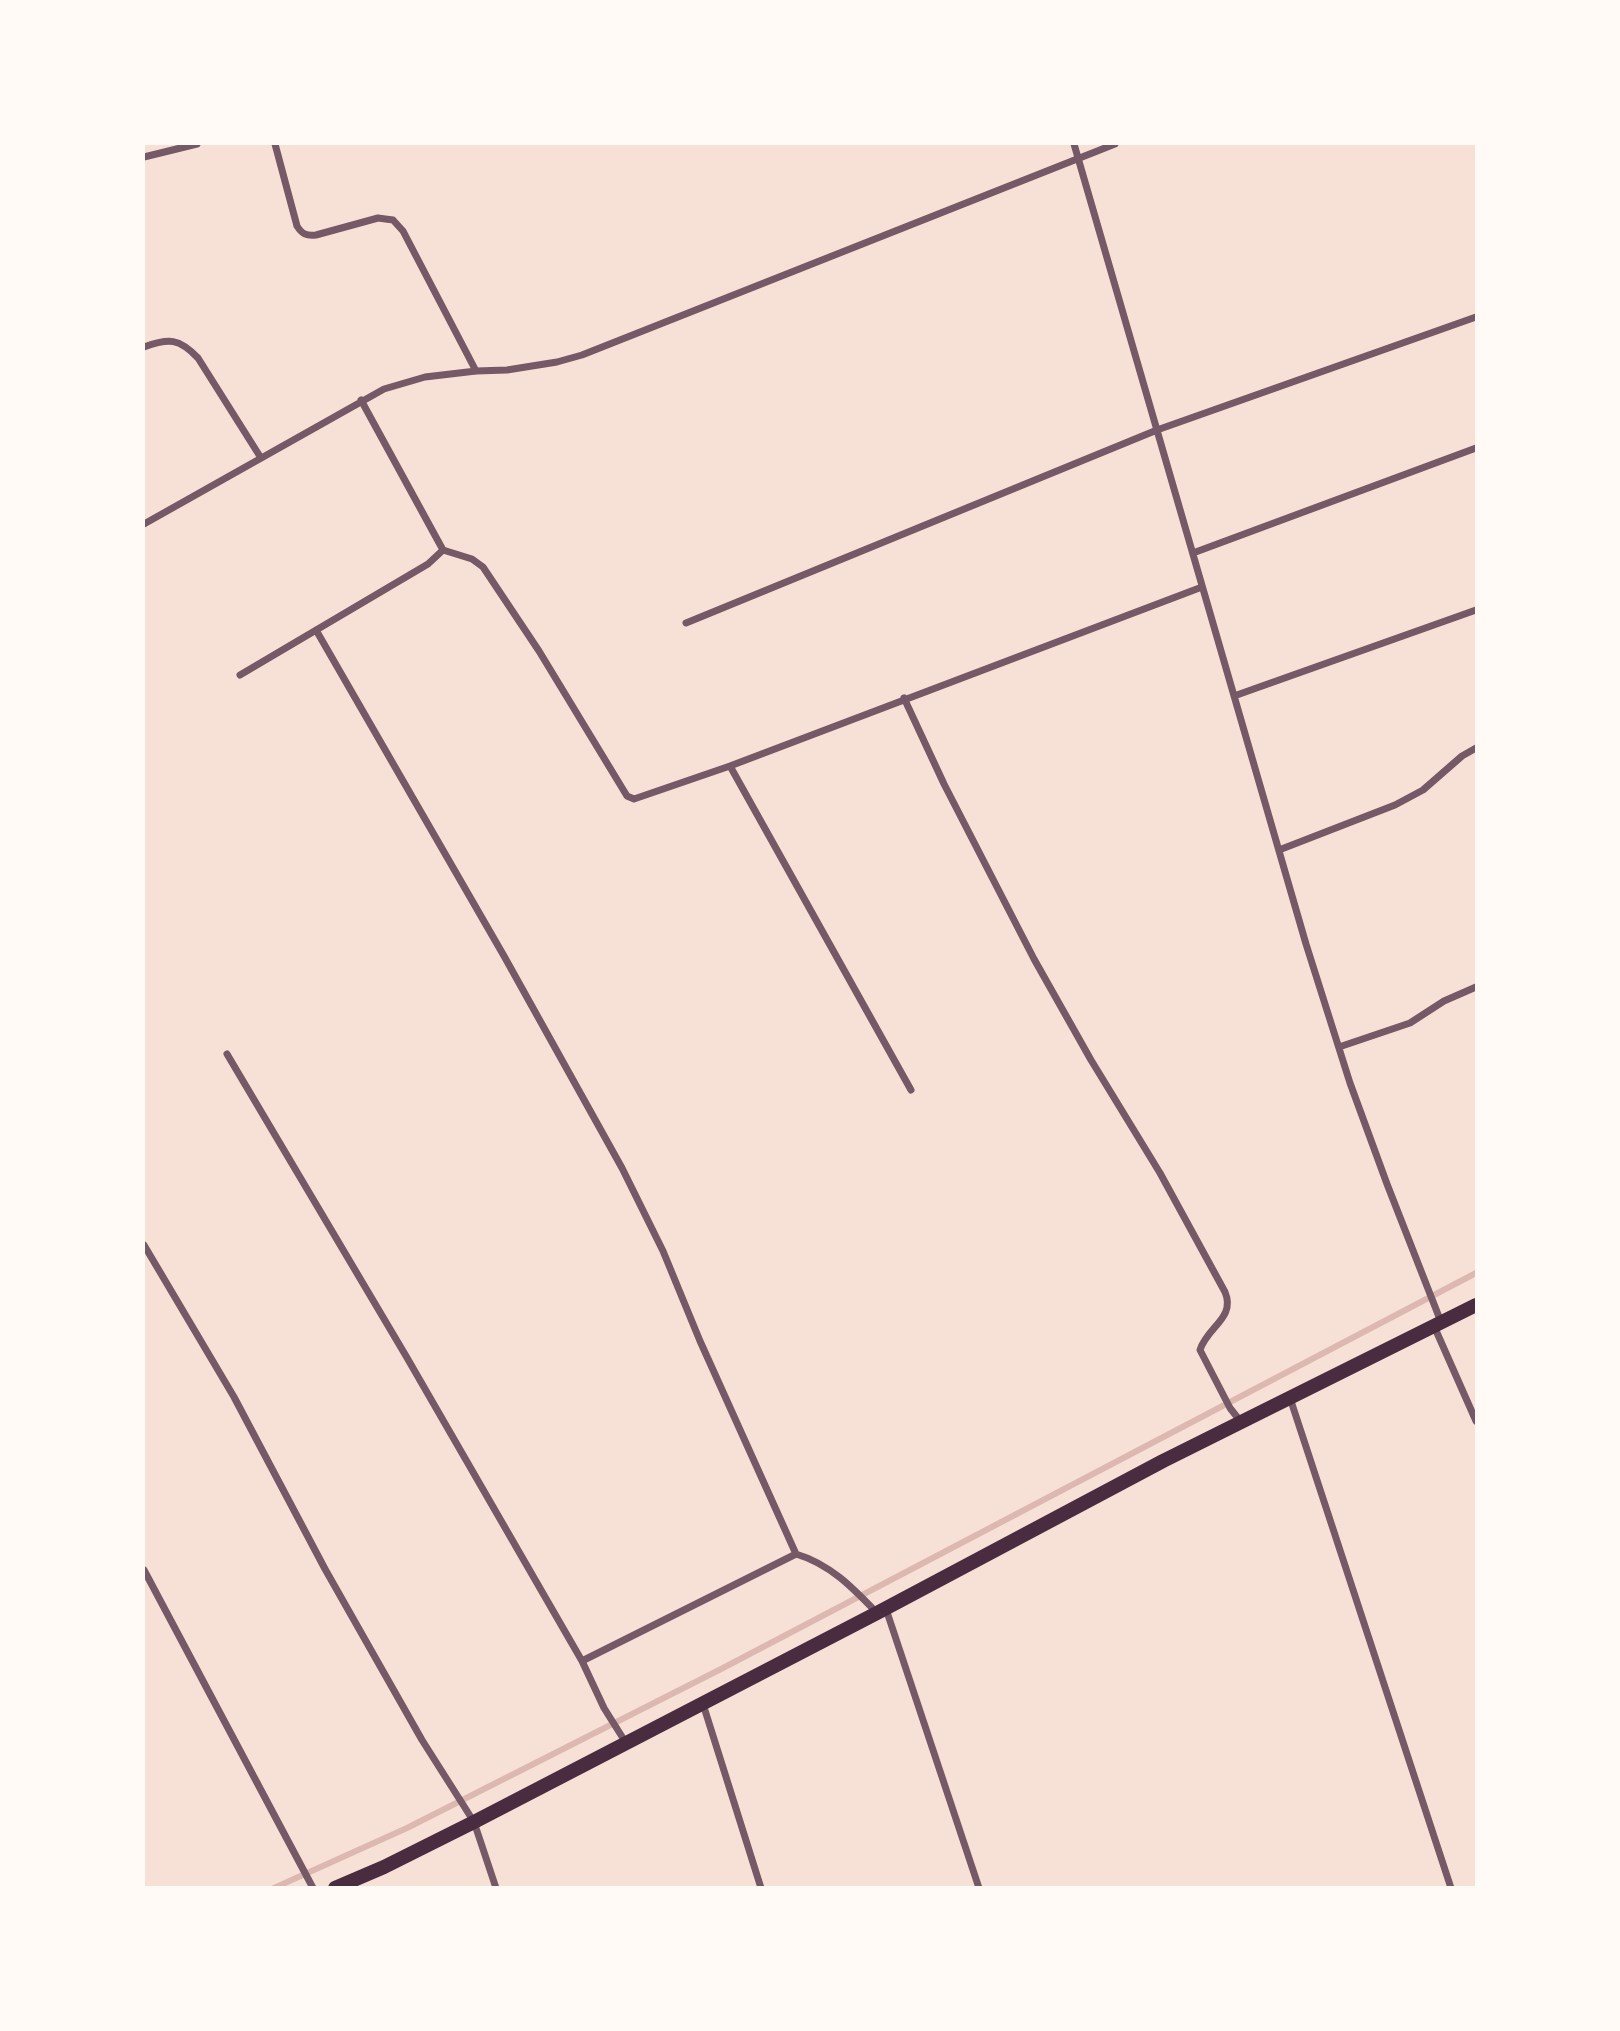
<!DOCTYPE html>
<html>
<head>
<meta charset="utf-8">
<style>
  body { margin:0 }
  #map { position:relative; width:1620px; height:2031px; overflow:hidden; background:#f7e1d7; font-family:"Fira Sans Condensed",sans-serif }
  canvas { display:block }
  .frame { position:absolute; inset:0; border:145px solid #fffaf5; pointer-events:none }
</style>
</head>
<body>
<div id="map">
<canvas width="1620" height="2031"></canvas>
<div class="frame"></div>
</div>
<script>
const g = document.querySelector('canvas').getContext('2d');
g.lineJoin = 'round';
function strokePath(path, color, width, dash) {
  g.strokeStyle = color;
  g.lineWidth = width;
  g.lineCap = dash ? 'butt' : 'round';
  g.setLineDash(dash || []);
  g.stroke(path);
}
strokePath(new Path2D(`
  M274 1888 407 1828 723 1668 1476 1273`), '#dcb8b0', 6);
strokePath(new Path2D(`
  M275 144 297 226C302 234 306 236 316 235L378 218 393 220 403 231 476 371
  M1074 144 1306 944 1350 1083 1387 1184 1441 1322
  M144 157 197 144
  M144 347C169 338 179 338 198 358L261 458
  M144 524 384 389 425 377 476 371 507 370 557 362 582 355 1115 144
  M443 550 472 559 483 567 539 651 627 796 634 799 730 766 1202 587
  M1193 553 1476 448
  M686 623 1157 430 1476 317
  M316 630 504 956 622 1168 663 1251 700 1341 796 1554
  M240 675 428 564 443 550 361 400
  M1234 696 1476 610
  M904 698 944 784 1034 959 1091 1060 1160 1173 1225 1292C1236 1318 1207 1327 1200 1350L1230 1408 1241 1422
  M730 766 911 1090
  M1279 850 1395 805 1423 790 1462 756 1476 748
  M1339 1047 1410 1023 1444 1001 1476 987
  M227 1054 406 1356 582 1661 604 1708 626 1743
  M144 1245 234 1397 325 1569 422 1740 474 1822 496 1888
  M1434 1326 1476 1421
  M1290 1398 1451 1888
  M144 1570 313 1888
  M886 1609 979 1888
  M582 1661 796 1554C830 1564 853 1588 877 1613
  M703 1704 761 1888`), '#755966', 7);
strokePath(new Path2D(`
  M335 1888 384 1867 474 1822 877 1613 1163 1461 1476 1305`), '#4a2c40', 14);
</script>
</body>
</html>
